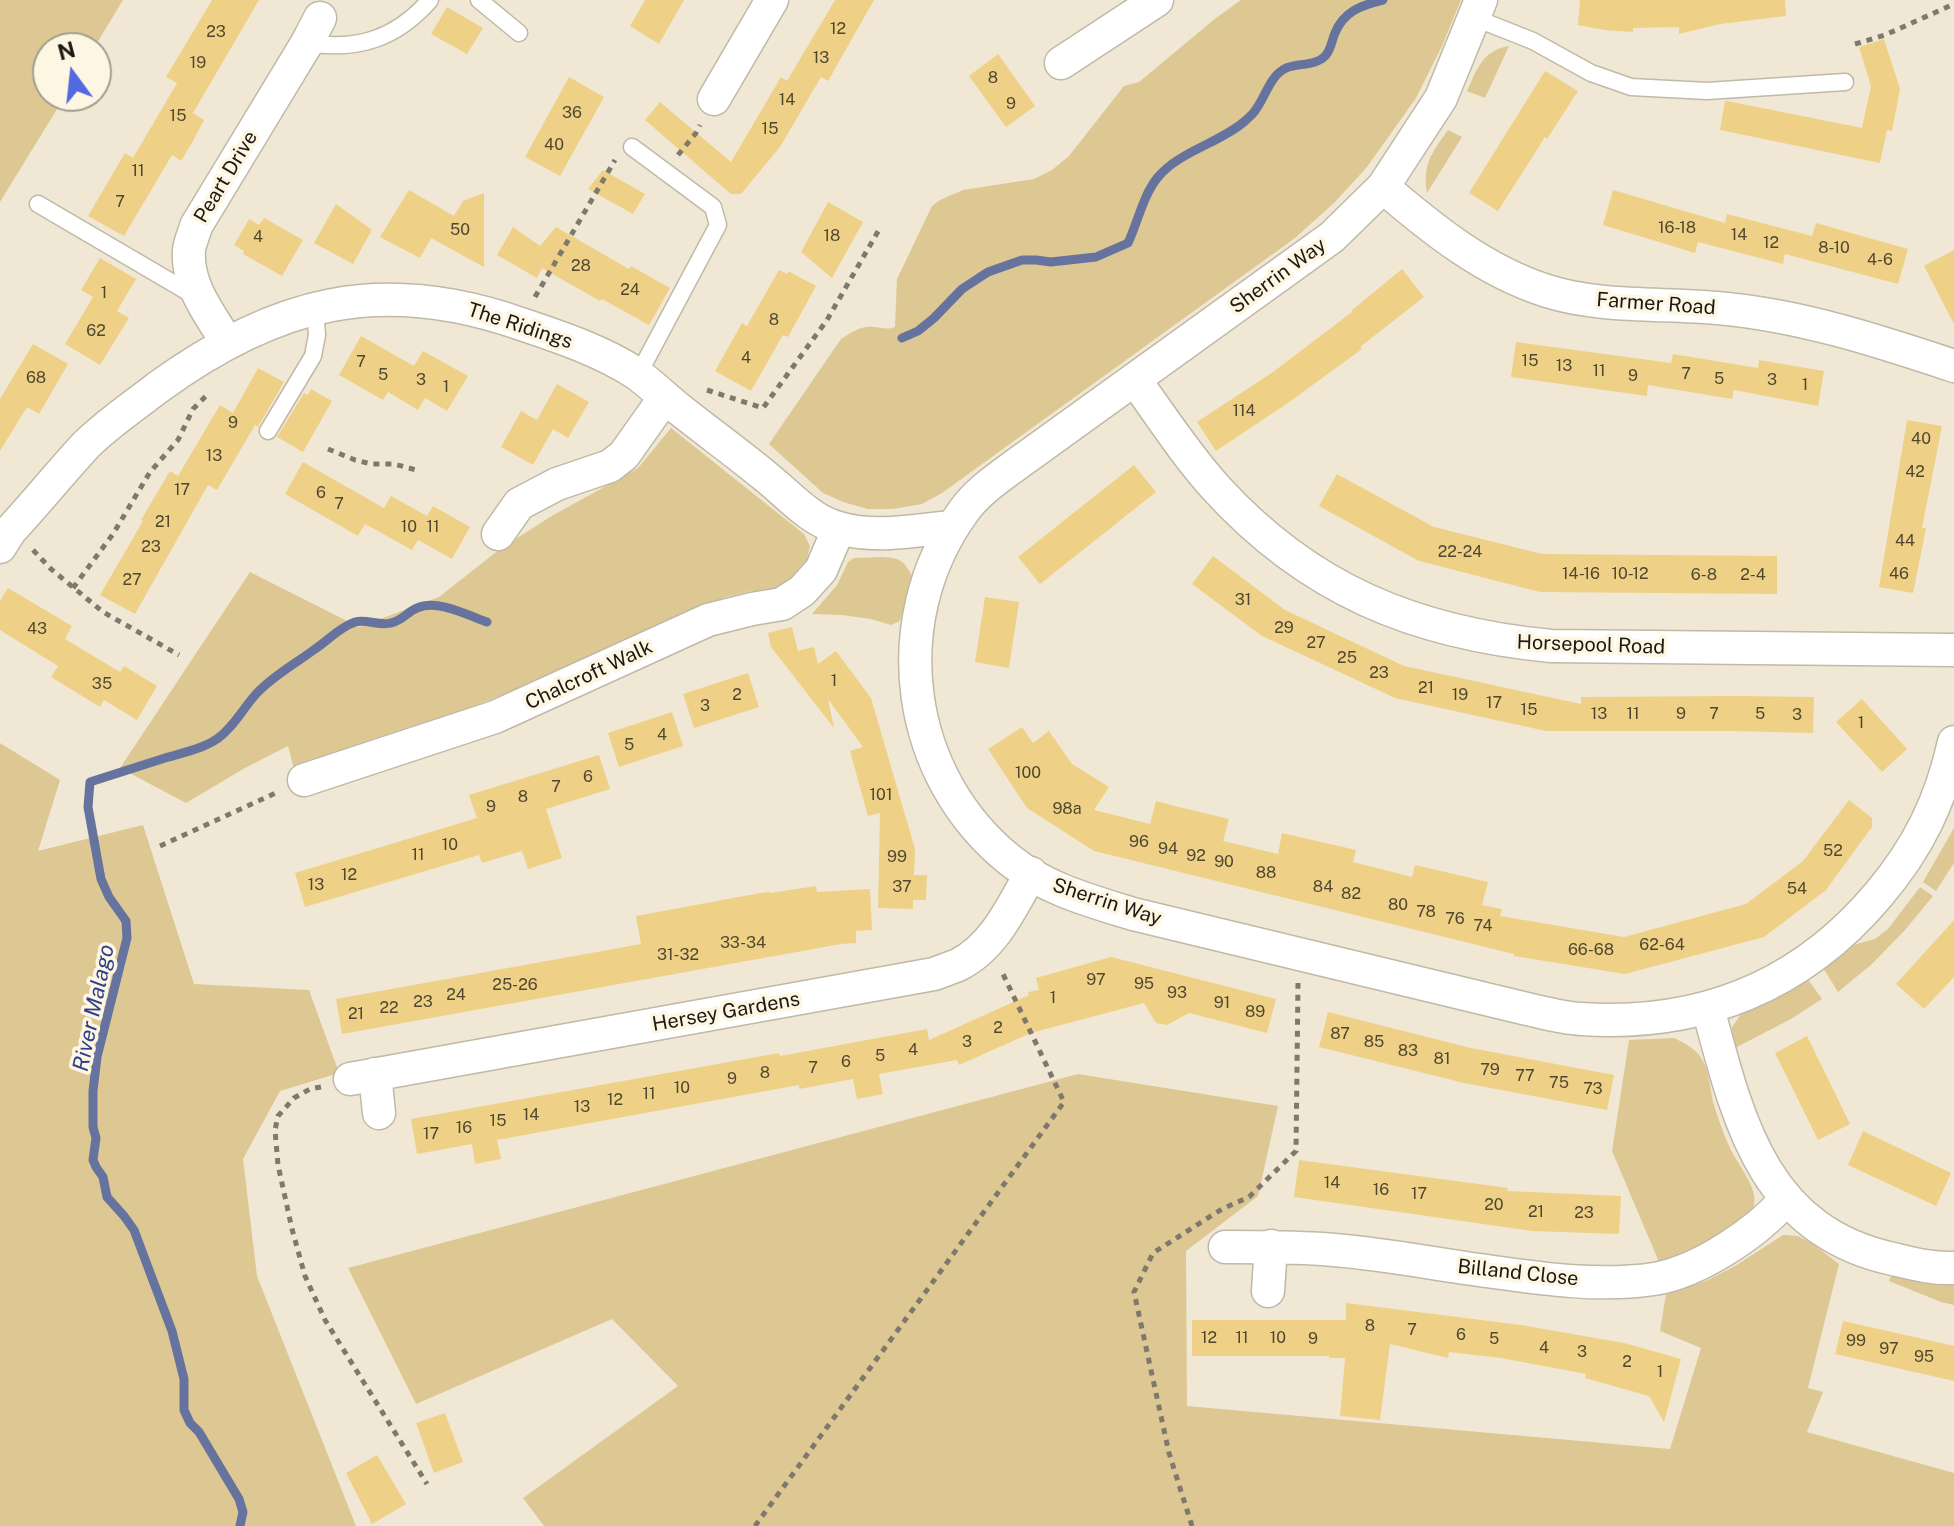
<!DOCTYPE html>
<html>
<head>
<meta charset="utf-8">
<style>
  body { margin:0 }
  #map { position:relative; width:1954px; height:1526px; overflow:hidden; background:#f0e8d5; font-family:"Public Sans",sans-serif }
  canvas { display:block }
  .north { position:absolute; left:32px; top:32px; width:80px; height:80px; box-sizing:border-box; background:#fdf6e2; border:2px solid #a39e8f; border-radius:50%; rotate:345deg; font-size:22px; font-weight:700; line-height:32px; text-align:center; color:#1c1912 }
  .north::after { content:''; display:block; margin:auto; width:28px; height:36px; background:#5269df; clip-path:polygon(50% 0,100% 100%,50% 72%,0 100%) }
</style>
</head>
<body>
<div id="map">
<canvas width="1954" height="1526"></canvas>
<div class="north">N</div>
</div>
<script>
const g = document.querySelector('canvas').getContext('2d');
g.lineJoin = 'round';
function fillPath(path, color) {
  g.fillStyle = color;
  g.fill(path, 'evenodd');
}
function strokePath(path, color, width, dash) {
  g.strokeStyle = color;
  g.lineWidth = width;
  g.lineCap = dash ? 'butt' : 'round';
  g.setLineDash(dash || []);
  g.stroke(path);
}
function label(font, color, halo, rows, align = 'center') {
  g.font = font + ' "Public Sans",sans-serif';
  g.lineWidth = 7;
  g.setLineDash([]);
  g.textBaseline = 'middle';
  g.strokeStyle = halo;
  g.fillStyle = color;
  for (const [text, x, y, turn = 0] of rows) {
    g.save();
    g.translate(x, y);
    g.rotate((+turn || 0) * Math.PI / 180);
    g.textAlign = isNaN(turn) ? turn : align;
    if (halo) g.strokeText(text, 0, 0);
    g.fillText(text, 0, 0);
    g.restore();
  }
}
fillPath(new Path2D(`
  M0 0H123L94 48H48V96H65L0 202Z
  M1241 0H1461L1442 46 1416 98 1367 167 1335 202 1295 238 942 493 922 504 893 509H868L843 502 823 493 769 444 841 339C849 334 857 328 867 327 877 326 885 331 895 327L897 279 932 206 940 200 963 190 1034 179 1052 170 1069 156 1124 86 1139 82 1216 18Z
  M1509 46 1485 98 1467 91C1477 69 1483 50 1509 46Z
  M1448 130 1462 137 1427 193C1422 164 1432 153 1448 130Z
  M671 428 804 534 810 546 807 559 812 561 800 581 761 598 751 591 722 598 717 610 701 616 679 615 532 683 469 708 364 742 337 759 295 773 288 746 245 768 186 803 120 768 250 572 359 627 439 597 500 549 550 517 638 468Z
  M882 557C900 558 904 560 912 576L900 621 891 625 871 619 842 615 812 614 837 585 848 562 854 558Z
  M0 743 60 780 38 851 143 825 194 984 309 990 339 1073 280 1091 243 1159 257 1276 356 1526H0Z
  M1954 828V863L1936 891 1923 882Z
  M1920 887 1933 896 1905 930 1872 964 1838 992 1823 968 1853 945 1875 939 1888 929Z
  M1807 978 1822 999 1791 1019 1733 1049 1732 1027 1744 1010Z
  M1674 1038C1682 1042 1693 1047 1699 1055 1709 1067 1710 1087 1713 1102 1718 1118 1723 1133 1730 1148 1737 1164 1761 1191 1753 1208 1744 1228 1680 1254 1659 1262L1612 1151 1629 1040Z
  M1078 1074 1278 1106 1258 1196 1186 1251 1187 1406 1670 1449 1701 1348 1660 1331 1666 1294 1706 1281 1735 1266 1783 1235 1798 1236 1813 1244 1839 1264 1808 1388 1823 1392 1807 1432 1954 1473V1526H544L523 1498 678 1386 612 1319 416 1404 348 1268Z
  M1892 1274 1954 1282V1305L1941 1302 1889 1281Z`), '#ddc893');
strokePath(new Path2D(`
  M902 338 918 331 934 318 962 289 988 272 1022 260H1036L1051 262 1096 257 1128 243C1138 222 1143 195 1158 177 1180 151 1220 143 1245 121 1248 118 1252 115 1254 112 1265 99 1269 76 1286 68 1298 63 1317 66 1326 55 1331 49 1332 40 1335 33 1344 11 1362 5 1383 0
  M240 1526 243 1512 239 1499 199 1432 190 1423 184 1410V1379L172 1331 134 1230 124 1216 107 1197 103 1177 96 1167 93 1160 96 1138 93 1127V1091L97 1057 127 938 126 921 109 897 101 879 88 807 90 782C115 774 140 766 165 758 182 753 202 749 217 739 234 727 243 708 257 693 274 675 295 664 315 649 329 640 338 628 355 622 367 619 379 626 391 623 402 621 407 612 417 608 438 599 467 615 487 622`), '#66739e', 9);
fillPath(new Path2D(`
  M212 0H259L193 113 204 120 193 141 181 161 172 155 124 236 88 216 125 153 133 158 177 83 166 77Z
  M645 0H684L659 44 630 26Z
  M835 0H874L828 81 821 77 780 147 741 194H731L645 120 660 102 731 162 781 77 787 81Z
  M1580 0H1785L1786 16 1720 24 1679 34V27L1633 28V32L1604 30 1578 25Z
  M447 7 483 28 467 54 431 34Z
  M1884 39 1900 89 1892 131 1887 130 1880 163 1720 130 1725 101H1727L1862 128 1871 86 1859 47Z
  M998 54 1035 106 1006 127 969 76Z
  M1545 71 1578 91 1547 139 1545 137 1498 211 1469 193Z
  M569 77 604 97 560 176 525 157Z
  M603 170 645 194 633 214 588 189Z
  M409 190 454 216 463 201 484 193V267L431 238 420 258 380 237Z
  M1613 190 1725 223 1727 214 1812 236 1816 223 1908 249 1898 284 1785 254 1783 264 1698 242 1695 253 1603 225Z
  M828 202 863 222 832 278 801 252Z
  M336 204 372 230 353 264 314 243Z
  M264 218 303 240 282 276 243 254 244 251 234 245 249 219 259 225Z
  M513 227 540 246 556 227 629 269 631 266 670 288 649 325 602 299 600 301 542 268 537 278 497 255Z
  M1954 250V324L1924 266Z
  M100 258 136 279 117 311 129 318 100 365 65 344 93 297 81 290Z
  M1402 269 1424 297 1360 347 1362 349 1288 403 1216 451 1197 422 1273 372 1352 312 1351 311Z
  M779 270 787 274 788 271 816 286 788 337 783 335 751 391 715 371 742 323 747 326Z
  M361 336 414 366 423 351 468 376 447 411 425 398 418 410 388 392 383 400 339 375Z
  M1516 342 1671 363 1673 354 1758 368 1759 360 1824 371 1818 406 1734 390 1732 399 1648 385 1647 396 1511 377Z
  M33 344 68 364 39 414 27 407 0 451V399Z
  M258 368 284 382 258 427 255 425 217 490 208 485 135 614 100 595 143 521 141 520 170 471 178 476 220 405 233 413Z
  M557 384 589 402 568 438 553 429 533 465 501 447 521 411 549 427 537 420Z
  M311 389 332 401 303 452 277 437 304 393 308 395Z
  M1907 420 1942 426 1922 528H1926L1913 593 1879 587Z
  M303 462 384 508 391 496 427 516 433 506 470 527 452 559 418 540 412 550 365 524 358 536 285 494Z
  M1134 465 1156 492 1040 584 1018 557Z
  M1337 474 1434 527 1542 554 1777 556V594L1540 592 1419 561 1319 506Z
  M1213 556 1285 610 1404 666 1581 704V697L1738 696 1814 697 1813 733 1732 731H1546L1395 698 1262 636 1192 584Z
  M8 588 72 626 65 639 120 672 124 666 157 686 137 720 104 700 100 707 51 677 58 666 0 630V601Z
  M985 597 1019 602 1009 668 975 662Z
  M792 627 798 651 814 647 818 664 836 651 871 698 915 849 914 875H927L926 900H913V909L878 908 880 813 868 816 850 751 863 747 828 699 834 728 771 647 768 633Z
  M748 673 759 707 694 728 683 694Z
  M1862 699 1907 749 1882 772 1836 722Z
  M672 712 683 746 619 767 608 733Z
  M1022 727 1033 743 1049 731 1072 764 1109 787 1094 810 1150 824 1156 801 1175 806 1229 819 1223 841 1278 854 1282 833 1356 850 1353 862 1412 877 1415 865 1488 882 1482 905 1502 909 1500 916 1624 937 1746 904 1803 861 1849 800 1872 818V827L1826 890 1764 937 1625 974 1514 956V954L1094 851 1027 808 988 749Z
  M599 755 610 789 546 809 562 858 528 869 522 851 482 863 479 855 305 907 295 873 477 818 469 795Z
  M816 886 817 892 870 889 872 930 856 931V943L841 944 342 1034 336 999 641 944 636 916 760 893 769 892 770 893Z
  M1954 920V977L1924 1009 1896 984Z
  M1111 957 1276 999 1267 1033 1189 1013 1167 1025 1156 1023 1144 1003 1031 1033 959 1065 957 1060 879 1074 883 1094 857 1099 853 1079 799 1089V1085L497 1140 501 1159 475 1164 472 1144 417 1154 411 1119 779 1053 780 1056 927 1029 929 1040 1029 995 1028 992 1039 990 1036 978Z
  M1328 1012 1471 1048 1614 1075 1607 1110 1464 1083 1319 1047Z
  M1807 1036 1850 1124 1818 1140 1775 1053Z
  M1863 1131 1951 1173 1936 1206 1848 1165Z
  M1299 1160 1508 1188 1507 1191 1621 1196 1619 1234 1532 1231 1294 1197Z
  M1346 1303 1521 1325 1624 1343 1681 1359 1664 1422 1649 1396 1585 1378 1586 1374 1501 1358 1449 1352 1448 1358 1390 1344 1380 1420 1340 1416 1345 1358H1329V1356H1192V1320H1346Z
  M1843 1321 1954 1346V1381L1835 1354Z
  M445 1413 463 1462 434 1473 416 1423Z
  M377 1455 406 1504 372 1524 346 1473Z`), '#eed187');
const lane = new Path2D(`
  M479 0 519 33
  M1475 18 1533 41 1591 73 1631 87 1707 91 1845 82
  M307 43C357 51 396 39 430 0
  M632 147 713 207 718 225 638 375
  M38 204 195 296
  M268 431 313 356 317 335 315 308`);
const street = new Path2D(`
  M1481 0 1441 98 1383 187 1332 237 1017 464C998 478 977 492 963 512 884 622 905 777 1011 861 1046 889 1091 901 1133 914L1527 1009C1545 1013 1563 1018 1581 1019 1701 1027 1802 986 1879 894 1918 848 1941 801 1954 742
  M1061 63 1157 0
  M714 99 772 0
  M1383 187C1432 229 1484 271 1547 291 1601 308 1661 303 1717 308 1799 315 1876 340 1954 366
  M227 342C210 315 186 284 189 250 190 242 194 234 196 226L307 43 320 18
  M1135 380C1161 416 1186 455 1216 488 1309 590 1415 633 1551 646L1954 650
  M498 534 519 504 557 484 610 466 624 455 665 397
  M0 547 10 531C36 503 60 473 86 445 107 424 134 406 157 388 275 302 380 275 521 324 560 337 602 351 637 374 652 385 665 398 679 409 708 432 737 453 765 476 788 494 810 521 839 528 876 539 915 530 953 527
  M304 780 495 717 708 620 752 609 782 604 802 591 821 570 839 528
  M1708 1008C1738 1120 1763 1231 1893 1259 1914 1264 1933 1269 1954 1268
  M375 1074 379 1113
  M350 1079 934 974C942 971 950 968 958 965 994 947 1012 907 1031 873
  M1225 1247C1257 1247 1290 1247 1322 1249 1372 1252 1423 1262 1472 1269 1531 1277 1594 1288 1654 1279 1698 1272 1757 1233 1786 1199
  M1268 1291 1271 1246`);
strokePath(lane, '#c0b9a6', 19);
strokePath(street, '#c0b9a6', 35);
strokePath(new Path2D(`
  M1855 44 1885 35 1954 4
  M678 155 696 133 700 125
  M535 297 615 160
  M707 390 763 408 827 320 880 228
  M328 449 355 460 372 464H394L420 471
  M33 550 51 569 103 612 179 655
  M73 588 113 534 150 472 178 440 193 409 209 393
  M160 846 278 792
  M321 1087 310 1089 294 1098 278 1116 275 1130 278 1165 292 1229 305 1276 325 1320 427 1484
  M755 1526 1064 1102 1002 972
  M1192 1526 1169 1453 1134 1292 1153 1253 1222 1209 1249 1197 1296 1151 1298 983`), '#7e796c', 5, [6, 6]);
strokePath(lane, '#fff', 16);
strokePath(street, '#fff', 32);
label('16px', '#50472f', null, [
  ["12",838,29],
  ["23",216,32],
  ["13",821,58],
  ["19",198,63],
  ["8",993,78],
  ["14",787,100],
  ["9",1011,104],
  ["36",572,113],
  ["15",178,116],
  ["15",770,129],
  ["40",554,145],
  ["11",138,171],
  ["7",120,202],
  ["16-18",1677,228],
  ["50",460,230],
  ["14",1739,235],
  ["18",832,236],
  ["4",258,237],
  ["12",1771,243],
  ["8-10",1834,248],
  ["4-6",1880,260],
  ["28",581,266],
  ["24",630,290],
  ["1",104,293],
  ["8",774,320],
  ["62",96,331],
  ["4",746,358],
  ["15",1530,361],
  ["7",361,362],
  ["13",1564,366],
  ["11",1599,371],
  ["7",1686,374],
  ["5",383,375],
  ["9",1633,376],
  ["68",36,378],
  ["5",1719,379],
  ["3",421,380],
  ["3",1772,380],
  ["1",1805,385],
  ["1",446,387],
  ["114",1244,411],
  ["9",233,423],
  ["40",1921,439],
  ["13",214,456],
  ["42",1915,472],
  ["17",182,490],
  ["6",321,493],
  ["7",339,504],
  ["21",163,522],
  ["10",409,527],
  ["11",433,527],
  ["44",1905,541],
  ["23",151,547],
  ["22-24",1460,552],
  ["14-16",1581,574],
  ["10-12",1630,574],
  ["46",1899,574],
  ["6-8",1704,575],
  ["2-4",1753,575],
  ["27",132,580],
  ["31",1243,600],
  ["29",1284,628],
  ["43",37,629],
  ["27",1316,643],
  ["25",1347,658],
  ["23",1379,673],
  ["1",834,681],
  ["35",102,684],
  ["21",1426,688],
  ["2",737,695],
  ["19",1460,695],
  ["17",1494,703],
  ["3",705,706],
  ["15",1529,710],
  ["13",1599,714],
  ["11",1633,714],
  ["9",1681,714],
  ["7",1714,714],
  ["5",1760,714],
  ["3",1797,715],
  ["1",1861,723],
  ["4",662,735],
  ["5",629,745],
  ["100",1028,773],
  ["6",588,777],
  ["7",556,787],
  ["101",881,795],
  ["8",523,797],
  ["9",491,807],
  ["98a",1067,809],
  ["96",1139,842],
  ["10",450,845],
  ["94",1168,849],
  ["52",1833,851],
  ["11",418,855],
  ["92",1196,856],
  ["99",897,857],
  ["90",1224,862],
  ["88",1266,873],
  ["12",349,875],
  ["13",316,885],
  ["37",902,887],
  ["84",1323,887],
  ["54",1797,889],
  ["82",1351,894],
  ["80",1398,905],
  ["78",1426,912],
  ["76",1455,919],
  ["74",1483,926],
  ["33-34",743,943],
  ["62-64",1662,945],
  ["66-68",1591,950],
  ["31-32",678,955],
  ["97",1096,980],
  ["95",1144,984],
  ["25-26",515,985],
  ["93",1177,993],
  ["24",456,995],
  ["1",1053,998],
  ["23",423,1002],
  ["91",1222,1003],
  ["22",389,1008],
  ["89",1255,1012],
  ["21",356,1014],
  ["2",998,1028],
  ["87",1340,1034],
  ["3",967,1042],
  ["85",1374,1042],
  ["4",913,1050],
  ["83",1408,1051],
  ["5",880,1056],
  ["81",1442,1059],
  ["6",846,1062],
  ["7",813,1068],
  ["79",1490,1070],
  ["8",765,1073],
  ["77",1525,1076],
  ["9",732,1079],
  ["75",1559,1083],
  ["10",682,1088],
  ["73",1593,1089],
  ["11",649,1094],
  ["12",615,1100],
  ["13",582,1107],
  ["14",531,1115],
  ["15",498,1121],
  ["16",464,1128],
  ["17",431,1134],
  ["14",1332,1183],
  ["16",1381,1190],
  ["17",1419,1194],
  ["20",1494,1205],
  ["21",1536,1212],
  ["23",1584,1213],
  ["8",1370,1326],
  ["7",1412,1330],
  ["6",1461,1335],
  ["12",1209,1338],
  ["11",1242,1338],
  ["10",1278,1338],
  ["9",1313,1339],
  ["5",1494,1339],
  ["99",1856,1341],
  ["4",1544,1348],
  ["97",1889,1349],
  ["3",1582,1352],
  ["95",1924,1357],
  ["2",1627,1362],
  ["1",1660,1372]
]);
label('20px', '#1c1912', '#fdf6e2', [
  ["Peart Drive",226,177,-59],
  ["Sherrin Way",1278,276,-36],
  ["Farmer Road",1656,304,4],
  ["The Ridings",520,326,18],
  ["Horsepool Road",1591,645,2],
  ["Chalcroft Walk",589,675,-25],
  ["Sherrin Way",1107,902,18],
  ["Hersey Gardens",726,1012,-10],
  ["Billand Close",1518,1273,6]
]);
label('italic 22px', '#303f8c', '#fdf6e2', [
  ["River Malago",94,1008,-78]
]);
</script>
</body>
</html>
